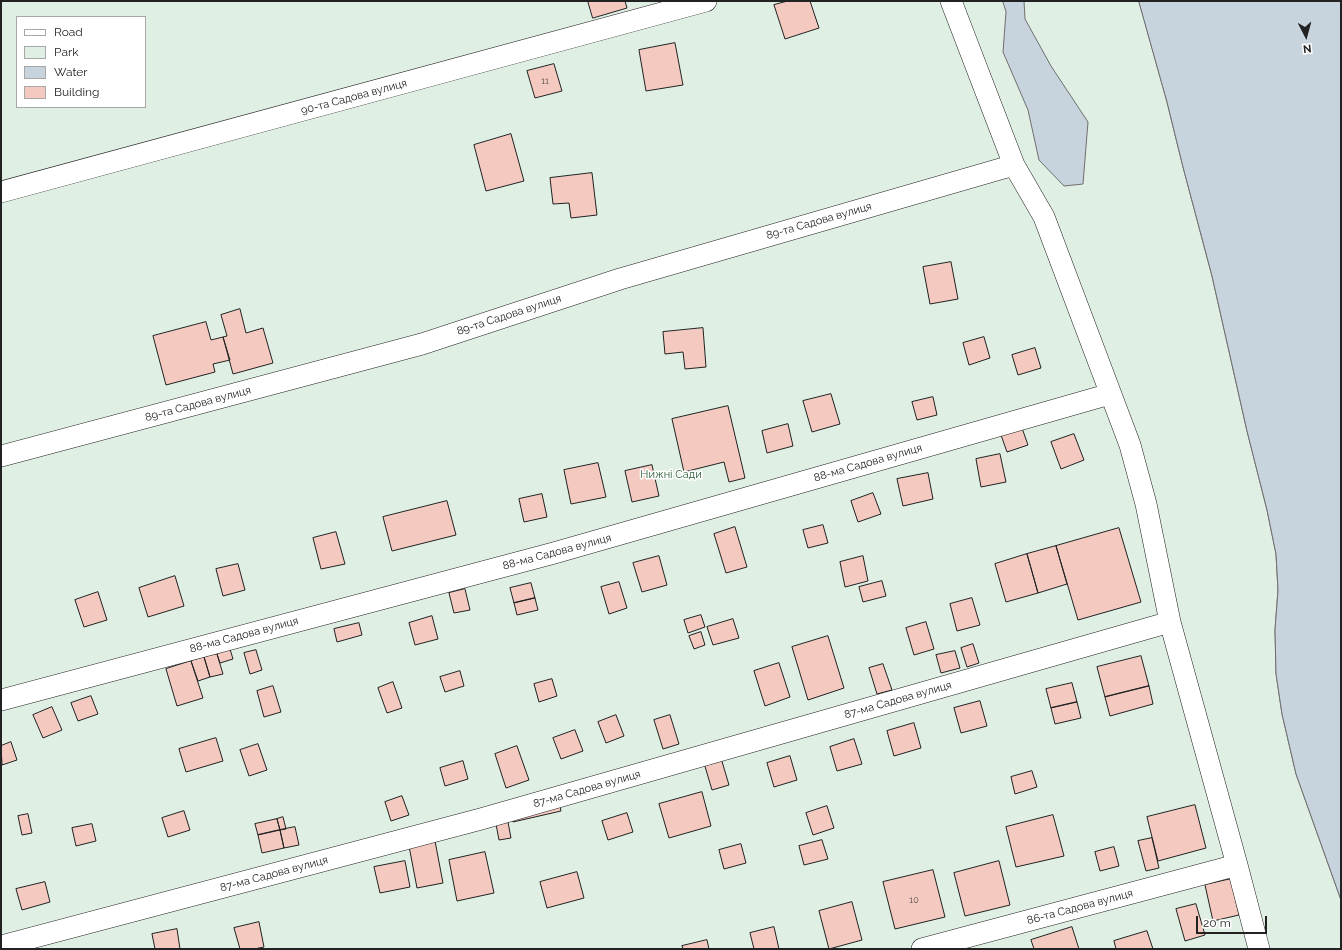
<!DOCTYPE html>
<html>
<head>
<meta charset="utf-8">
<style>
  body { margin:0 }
  #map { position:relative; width:1342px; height:950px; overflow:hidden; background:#fff; font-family:Raleway,sans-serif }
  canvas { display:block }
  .frame { position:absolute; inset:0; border:2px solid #222; pointer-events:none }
  .legend { position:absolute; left:16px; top:16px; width:130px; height:92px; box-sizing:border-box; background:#fff; border:1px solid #a7a7a7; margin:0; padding:5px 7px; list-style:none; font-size:12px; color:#222 }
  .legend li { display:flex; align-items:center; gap:8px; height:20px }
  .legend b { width:20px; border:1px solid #a7a7a7 }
  .north { position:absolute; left:1286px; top:16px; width:40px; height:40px; -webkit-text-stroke:3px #fff; paint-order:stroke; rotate:174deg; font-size:11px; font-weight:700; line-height:16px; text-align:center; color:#222 }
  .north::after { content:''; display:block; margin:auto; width:14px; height:18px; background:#222; clip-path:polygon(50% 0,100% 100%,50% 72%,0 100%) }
  .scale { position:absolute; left:1196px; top:916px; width:71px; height:18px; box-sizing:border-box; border:2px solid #222; border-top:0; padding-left:5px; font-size:12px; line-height:14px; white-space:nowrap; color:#222; -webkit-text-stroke:3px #fff; paint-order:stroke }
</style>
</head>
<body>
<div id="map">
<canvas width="1342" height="950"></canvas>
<div class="frame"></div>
<ul class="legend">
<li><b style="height:5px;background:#fff"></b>Road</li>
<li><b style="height:11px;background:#e0efe3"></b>Park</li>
<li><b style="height:11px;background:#c7d3dd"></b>Water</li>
<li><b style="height:11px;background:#f3c9c0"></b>Building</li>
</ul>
<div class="north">N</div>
<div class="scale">20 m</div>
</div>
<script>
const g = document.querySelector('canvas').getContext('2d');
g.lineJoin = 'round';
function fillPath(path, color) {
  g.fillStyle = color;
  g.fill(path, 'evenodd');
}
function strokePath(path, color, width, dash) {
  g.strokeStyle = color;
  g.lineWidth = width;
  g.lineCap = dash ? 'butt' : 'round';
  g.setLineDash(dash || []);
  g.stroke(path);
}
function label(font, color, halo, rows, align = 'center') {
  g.font = font + ' Raleway,sans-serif';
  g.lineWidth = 3;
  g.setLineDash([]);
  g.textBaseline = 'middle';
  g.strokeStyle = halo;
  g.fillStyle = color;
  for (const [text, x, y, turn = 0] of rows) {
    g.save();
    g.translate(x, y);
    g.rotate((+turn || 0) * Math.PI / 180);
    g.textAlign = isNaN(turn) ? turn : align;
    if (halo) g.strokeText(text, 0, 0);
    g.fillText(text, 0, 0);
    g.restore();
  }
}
const green = new Path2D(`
  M1 1H1139L1167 102 1183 167 1212 276 1247 431 1267 510 1276 554 1278 590 1275 630 1276 673 1282 714 1296 774 1341 900V949H1ZM17 17H145V107H17Z`);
fillPath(green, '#e0efe3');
strokePath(green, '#6f6f6f', 1);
const water = new Path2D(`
  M1003 1H1024L1025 19 1051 66 1088 122 1083 184 1064 186 1039 160 1028 110 1003 52 1006 12Z
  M1139 1H1341V900L1296 774 1282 714 1276 674 1275 630 1278 590 1276 554 1267 510 1247 431 1212 276 1183 167 1167 102Z`);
fillPath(water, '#c7d3dd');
strokePath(water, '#6f6f6f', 1);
const building = new Path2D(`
  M588 1H625L627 8 593 18Z
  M788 1H810L819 28 785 39 774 5Z
  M675 43 683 85 646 91 639 50Z
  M554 64 562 91 535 98 527 71Z
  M511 134 524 181 486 191 474 145Z
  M592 173 597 215 571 218 569 203 553 204 550 178Z
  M951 262 958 299 930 304 923 267Z
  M240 309 246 333 263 328 273 363 233 374 223 337 227 336 221 315Z
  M206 322 211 340 223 337 230 360 213 364 215 372 166 385 153 336Z
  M703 328 706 367 685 369 683 352 665 354 663 332Z
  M984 337 990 358 969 365 963 343Z
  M1035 348 1041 368 1018 375 1012 355Z
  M831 394 840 424 812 432 803 401Z
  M933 397 937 415 917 420 912 402Z
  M728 406 745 478 729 482 724 462 684 472 672 419Z
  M788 424 793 446 767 453 762 431Z
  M1022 428 1028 445 1007 452 1001 435Z
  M1074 434 1084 460 1061 469 1051 442Z
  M1000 454 1006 482 981 487 976 459Z
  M598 463 606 497 571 504 564 470Z
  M652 465 659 496 632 502 625 471Z
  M928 473 933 499 903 506 897 479Z
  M873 493 881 514 858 522 851 501Z
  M542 494 547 517 524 522 519 499Z
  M447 501 456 535 392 551 383 517Z
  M823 525 828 543 808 548 803 530Z
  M735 527 747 567 726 573 714 534Z
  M1119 528 1141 602 1078 620 1056 546Z
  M336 532 345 564 321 569 313 538Z
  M1056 546 1067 584 1038 593 1027 554Z
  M1027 554 1038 593 1006 602 995 564Z
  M659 556 667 585 642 592 633 563Z
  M863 556 868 581 845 587 840 562Z
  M238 564 245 590 223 596 216 569Z
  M175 576 184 606 148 617 139 588Z
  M882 581 886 596 863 602 859 587Z
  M619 582 627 608 609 614 601 587Z
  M531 583 535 598 514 603 510 588Z
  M465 589 470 610 454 613 449 593Z
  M98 592 107 620 84 627 75 600Z
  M535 598 538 610 517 615 514 603Z
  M972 598 980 625 957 631 950 604Z
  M701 615 705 627 688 633 684 620Z
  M432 616 438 639 415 645 409 623Z
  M733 619 739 638 713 645 707 627Z
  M926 622 934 649 914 655 906 628Z
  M359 623 362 635 337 642 334 629Z
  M701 632 705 645 694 649 689 636Z
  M828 636 844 688 808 700 792 647Z
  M973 644 979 663 967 667 961 648Z
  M230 649 233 659 220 663 217 654Z
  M256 650 262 670 250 674 244 653Z
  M955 651 960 668 941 673 936 655Z
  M217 654 223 674 210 677 204 657Z
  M1141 656 1149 686 1105 697 1097 667Z
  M204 657 210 677 198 681 191 661Z
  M191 661 203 698 177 706 166 669Z
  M779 663 790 697 765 706 754 671Z
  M883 664 892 690 877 694 869 668Z
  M460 671 464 686 445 692 440 677Z
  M552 679 557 696 539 702 534 684Z
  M393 682 402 708 387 713 378 688Z
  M1072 683 1077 702 1051 708 1046 689Z
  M273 686 281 712 264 717 257 691Z
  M1149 686 1153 704 1110 716 1105 697Z
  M91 696 98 714 78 721 71 703Z
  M980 701 987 726 961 733 954 708Z
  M1077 702 1081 718 1055 724 1051 708Z
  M52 707 62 730 43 738 33 715Z
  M616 715 624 736 606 743 598 722Z
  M670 715 679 744 663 749 654 720Z
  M914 723 921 748 894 756 887 731Z
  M575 730 583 751 561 759 553 738Z
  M216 738 223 761 186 772 179 749Z
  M854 739 862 764 837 771 830 747Z
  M11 742 17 760 2 765 1 746Z
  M258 744 267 770 249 776 240 750Z
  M517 746 529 780 506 788 495 754Z
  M790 756 797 780 774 787 767 763Z
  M721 758 729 785 712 790 704 763Z
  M463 761 468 779 445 786 440 768Z
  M1032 771 1037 787 1015 794 1011 777Z
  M702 792 711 826 669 838 659 804Z
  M402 796 409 815 391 821 385 802Z
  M559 801 561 811 513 822 511 813Z
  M1195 805 1206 848 1158 861 1147 817Z
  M827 806 834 828 813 835 806 813Z
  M184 811 190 830 168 837 162 818Z
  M627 813 633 832 608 840 602 821Z
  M28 814 32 833 22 835 18 816Z
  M1053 815 1064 856 1016 867 1006 827Z
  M283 817 286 829 280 830 277 819Z
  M507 817 511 838 499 840 495 819Z
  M277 819 280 830 258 835 255 824Z
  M92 824 96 841 76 846 72 828Z
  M295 827 299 845 284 848 280 830Z
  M280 830 284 848 262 853 258 835Z
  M1152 838 1159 868 1146 871 1138 841Z
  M822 840 828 859 804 865 799 846Z
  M435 841 443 883 417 888 409 846Z
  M741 844 746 863 724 869 719 850Z
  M1114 847 1119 866 1100 871 1095 852Z
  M485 852 494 893 457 901 449 860Z
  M405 861 410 887 380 893 374 867Z
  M999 861 1010 905 965 916 954 873Z
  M933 870 945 917 895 929 883 882Z
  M577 872 584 898 547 908 540 882Z
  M1231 879 1239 915 1213 921 1205 885Z
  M45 882 50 902 22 910 16 889Z
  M852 902 862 940 829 949 819 911Z
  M1196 904 1205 935 1185 941 1176 909Z
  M259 922 264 947 254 949H240L234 928Z
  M774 927 779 949H754L750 933Z
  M1072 927 1079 949H1034L1031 940Z
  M177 929 180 949H155L152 934Z
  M1147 931 1153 949H1116L1114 941Z
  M707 940 709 949H683L682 946Z`);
fillPath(building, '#f3c9c0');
strokePath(building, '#222', 1);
const minor = new Path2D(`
  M951 1 1014 165 1044 217 1130 445 1146 504 1170 622 1237 865 1259 949
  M1 192 706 1
  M1 456 422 344 620 279 1014 165
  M1 700 554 553 1110 394
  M1 946 481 819 1170 622
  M922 949 1237 865`);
strokePath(minor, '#222', 22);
strokePath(minor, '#fff', 21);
label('9px', '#564c4a', null, [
  ["11",545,81],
  ["10",914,900]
]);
label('11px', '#222', '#fff', [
  ["90-та Садова вулиця",354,97,-15],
  ["89-та Садова вулиця",819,221,-16],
  ["89-та Садова вулиця",509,315,-18],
  ["89-та Садова вулиця",198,404,-15],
  ["88-ма Садова вулиця",868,463,-16],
  ["88-ма Садова вулиця",557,552,-15],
  ["88-ма Садова вулиця",244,635,-15],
  ["87-ма Садова вулиця",898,700,-16],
  ["87-ма Садова вулиця",587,789,-16],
  ["87-ма Садова вулиця",274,874,-15],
  ["86-та Садова вулиця",1080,907,-15]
]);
label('11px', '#2f5e38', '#fff', [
  ["Нижні Сади",671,475]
]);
</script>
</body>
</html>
